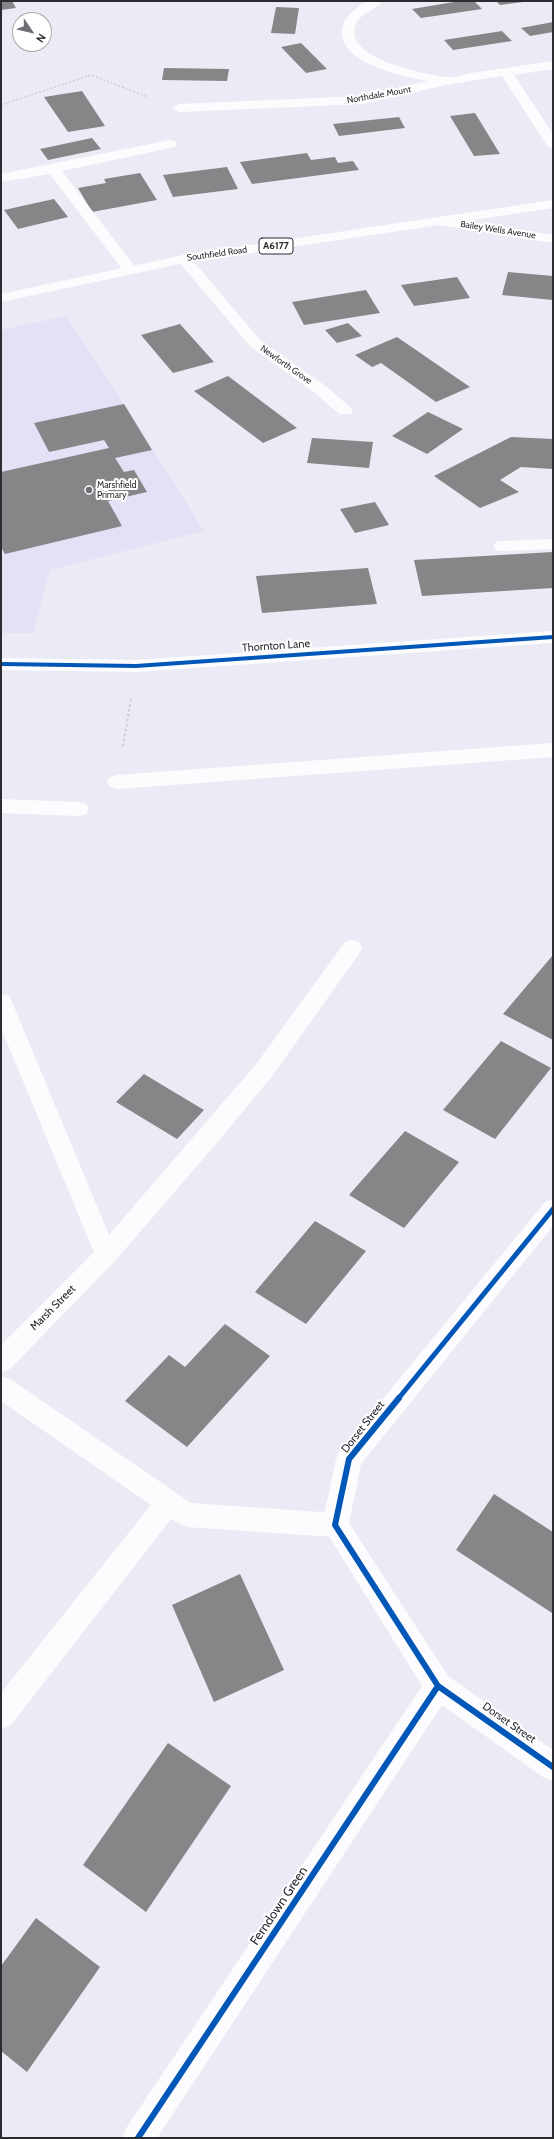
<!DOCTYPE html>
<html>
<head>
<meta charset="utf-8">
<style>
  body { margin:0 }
  #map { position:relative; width:554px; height:2139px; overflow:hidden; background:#ebebf6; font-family:Cabin,sans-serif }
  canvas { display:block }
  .frame { position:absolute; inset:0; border:2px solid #2b2b32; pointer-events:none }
  .north { position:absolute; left:12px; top:12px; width:40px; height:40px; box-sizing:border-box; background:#fff; border:1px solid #aaaaad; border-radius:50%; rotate:125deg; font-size:11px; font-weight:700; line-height:16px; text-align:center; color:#2b2b32 }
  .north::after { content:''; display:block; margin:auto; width:14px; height:18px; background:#6e6e77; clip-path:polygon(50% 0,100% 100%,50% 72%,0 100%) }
</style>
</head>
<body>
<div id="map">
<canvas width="554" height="2139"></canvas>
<div class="frame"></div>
<div class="north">N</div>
</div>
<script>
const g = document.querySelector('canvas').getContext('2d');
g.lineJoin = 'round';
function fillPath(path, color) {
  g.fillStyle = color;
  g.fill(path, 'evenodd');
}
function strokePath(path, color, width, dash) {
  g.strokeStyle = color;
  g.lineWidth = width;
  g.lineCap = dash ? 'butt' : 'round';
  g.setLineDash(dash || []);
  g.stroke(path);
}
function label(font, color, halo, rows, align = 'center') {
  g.font = font + ' Cabin,sans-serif';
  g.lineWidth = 4;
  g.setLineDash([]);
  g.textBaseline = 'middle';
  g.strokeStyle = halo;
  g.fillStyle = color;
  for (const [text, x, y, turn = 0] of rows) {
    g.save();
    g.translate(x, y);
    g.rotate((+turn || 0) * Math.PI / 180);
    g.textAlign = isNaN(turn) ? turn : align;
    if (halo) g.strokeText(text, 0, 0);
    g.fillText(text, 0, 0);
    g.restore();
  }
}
fillPath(new Path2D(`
  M66 316 124 404 204 531 50 570 33 633H1V330Z`), '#e2e1f5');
fillPath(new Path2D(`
  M1 1H12L16 8 1 10Z
  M460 1H474L482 9 421 18 412 9Z
  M496 1H523V2L500 5Z
  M276 7 299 8 295 34 271 33Z
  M553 22V32L530 36 521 28Z
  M502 31 512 41 453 50 444 40Z
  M301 43 327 69 306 73 281 47Z
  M164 68 229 69 227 81 162 80Z
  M82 91 105 126 68 132 44 97Z
  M475 113 500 154 474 156 450 116Z
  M399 117 405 128 339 136 333 124Z
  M92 138 101 149 48 160 40 149Z
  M307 153 311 160 335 157 338 163 353 161 359 170 252 184 240 162Z
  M227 167 238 189 173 197 163 175Z
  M140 173 157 200 92 212 78 188 106 183 104 179Z
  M54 199 68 217 18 229 4 210Z
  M508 272 553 276V300L502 295Z
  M457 277 470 298 414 306 401 285Z
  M366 290 380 313 304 325 292 302Z
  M348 323 362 336 337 343 325 330Z
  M180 324 214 362 173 373 141 335Z
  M397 337 470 387 436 402 381 363 372 367 355 355Z
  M228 376 297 428 263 443 194 391Z
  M124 404 152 450 115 458 124 472 134 470 147 492 108 501 122 526 5 554 1 547V472L109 448 104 440 49 452 34 423Z
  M428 412 463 429 427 454 392 436Z
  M511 437 553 439V469L521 467 500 480 519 492 480 508 434 476Z
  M312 438 373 442 369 468 307 463Z
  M375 502 389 525 355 533 340 509Z
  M553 552V588L422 596 414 560Z
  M368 568 377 604 262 613 256 576Z
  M553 955V1040L503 1014Z
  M501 1041 551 1068 495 1139 443 1110Z
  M144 1074 204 1110 177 1139 116 1102Z
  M405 1131 459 1162 404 1228 349 1195Z
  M315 1221 366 1251 306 1324 255 1292Z
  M225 1324 270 1356 187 1447 125 1401 169 1355 185 1367Z
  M494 1494 553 1532 552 1613 456 1550Z
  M240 1574 284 1670 214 1702 172 1605Z
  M168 1743 231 1786 146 1912 83 1865Z
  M36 1918 100 1967 27 2072 1 2051V1966Z`), '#868587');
strokePath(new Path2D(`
  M1 105 91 75 148 97`), '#cdcdd1', 1.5, [2, 2]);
strokePath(new Path2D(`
  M123 746 131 699`), '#cdcdd1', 2, [2.5, 2.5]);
fillPath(new Path2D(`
  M170 140 175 141 177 144 175 147 62 171 135 267 137 270 135 273H125L50 174 1 182V174Z
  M553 539V549L502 551 496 550 493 546 496 542 502 541Z
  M553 743V757L117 789 110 787 107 782 110 777 117 775Z
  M1 799 79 802 86 804 89 809 86 814 79 816 1 813Z
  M352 940 359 942 362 948 359 954 273 1075 216 1144 114 1262 106 1265 98 1262 1 1028V994L9 996 12 1002 109 1235 257 1063 345 942Z
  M1 1376 10 1379 191 1503 335 1513 344 1516 348 1525 344 1534 335 1537 187 1527 171 1519 11 1725 1 1729V1693L151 1505 1 1401Z`), '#fcfcfe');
fillPath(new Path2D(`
  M367 1H382C375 12 358 12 355 28 347 59 424 74 445 77 452 79 464 74 472 73 499 69 526 65 553 61V69L514 75 553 134V148L548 147 502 76 446 85 362 104 179 112 172 108 179 104 362 96 428 81C404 76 344 65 342 34 341 19 355 8 367 1Z
  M444 218 553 235V243L439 225 437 222 439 219Z
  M184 255 189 256 260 340 327 387 351 408 353 411 351 414H339L315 393 250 346 179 262 177 259 179 256Z
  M553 631V643L136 672 1 670V658L136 660Z
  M553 1199V1226L361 1464 349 1523 448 1676 553 1750V1781L543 1777 442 1705 157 2138H122L127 2127 422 1686 322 1525 336 1459 340 1451 545 1202Z
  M106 1245 114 1248 118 1255 114 1262 10 1369 1 1372V1345L98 1248Z`), '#fcfcfe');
fillPath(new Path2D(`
  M553 200V208L184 263 1 302V294L184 255Z`), '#fcfcfe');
strokePath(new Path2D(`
  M1 664 136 666 553 637`), '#0057b8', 4);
strokePath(new Path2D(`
  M398 1399 553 1209`), '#0057b8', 5);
strokePath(new Path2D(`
  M399 1398 349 1459 335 1525 438 1686 553 1767
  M138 2138 438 1686`), '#0057b8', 6);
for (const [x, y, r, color] of [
  [89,490,4,"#6e6e77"]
]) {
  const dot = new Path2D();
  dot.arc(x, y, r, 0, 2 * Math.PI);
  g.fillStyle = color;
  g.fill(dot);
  strokePath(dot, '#fff', 1.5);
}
label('9px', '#2b2b32', '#fff', [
  ["Northdale Mount",379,95,-10],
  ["Bailey Wells Avenue",498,230,9],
  ["Southfield Road",217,254,-8],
  ["Newforth Grove",286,365,35]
]);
label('9px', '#2b2b32', '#fff', [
  ["Marshfield",97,485],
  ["Primary",97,495]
], 'left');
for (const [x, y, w] of [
  [276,246,34]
]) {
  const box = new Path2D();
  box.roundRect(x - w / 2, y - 8, w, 16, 3);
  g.fillStyle = '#fff';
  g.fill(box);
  strokePath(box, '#2b2b32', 1);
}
label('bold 10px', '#2b2b32', null, [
  ["A6177",276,246]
]);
label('11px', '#2b2b32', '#fff', [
  ["Thornton Lane",276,646,-4],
  ["Marsh Street",53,1308,-45],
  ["Dorset Street",363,1427,-52],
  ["Dorset Street",509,1723,35]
]);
label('13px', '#2b2b32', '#fff', [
  ["Ferndown Green",279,1906,-56]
]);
</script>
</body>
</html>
